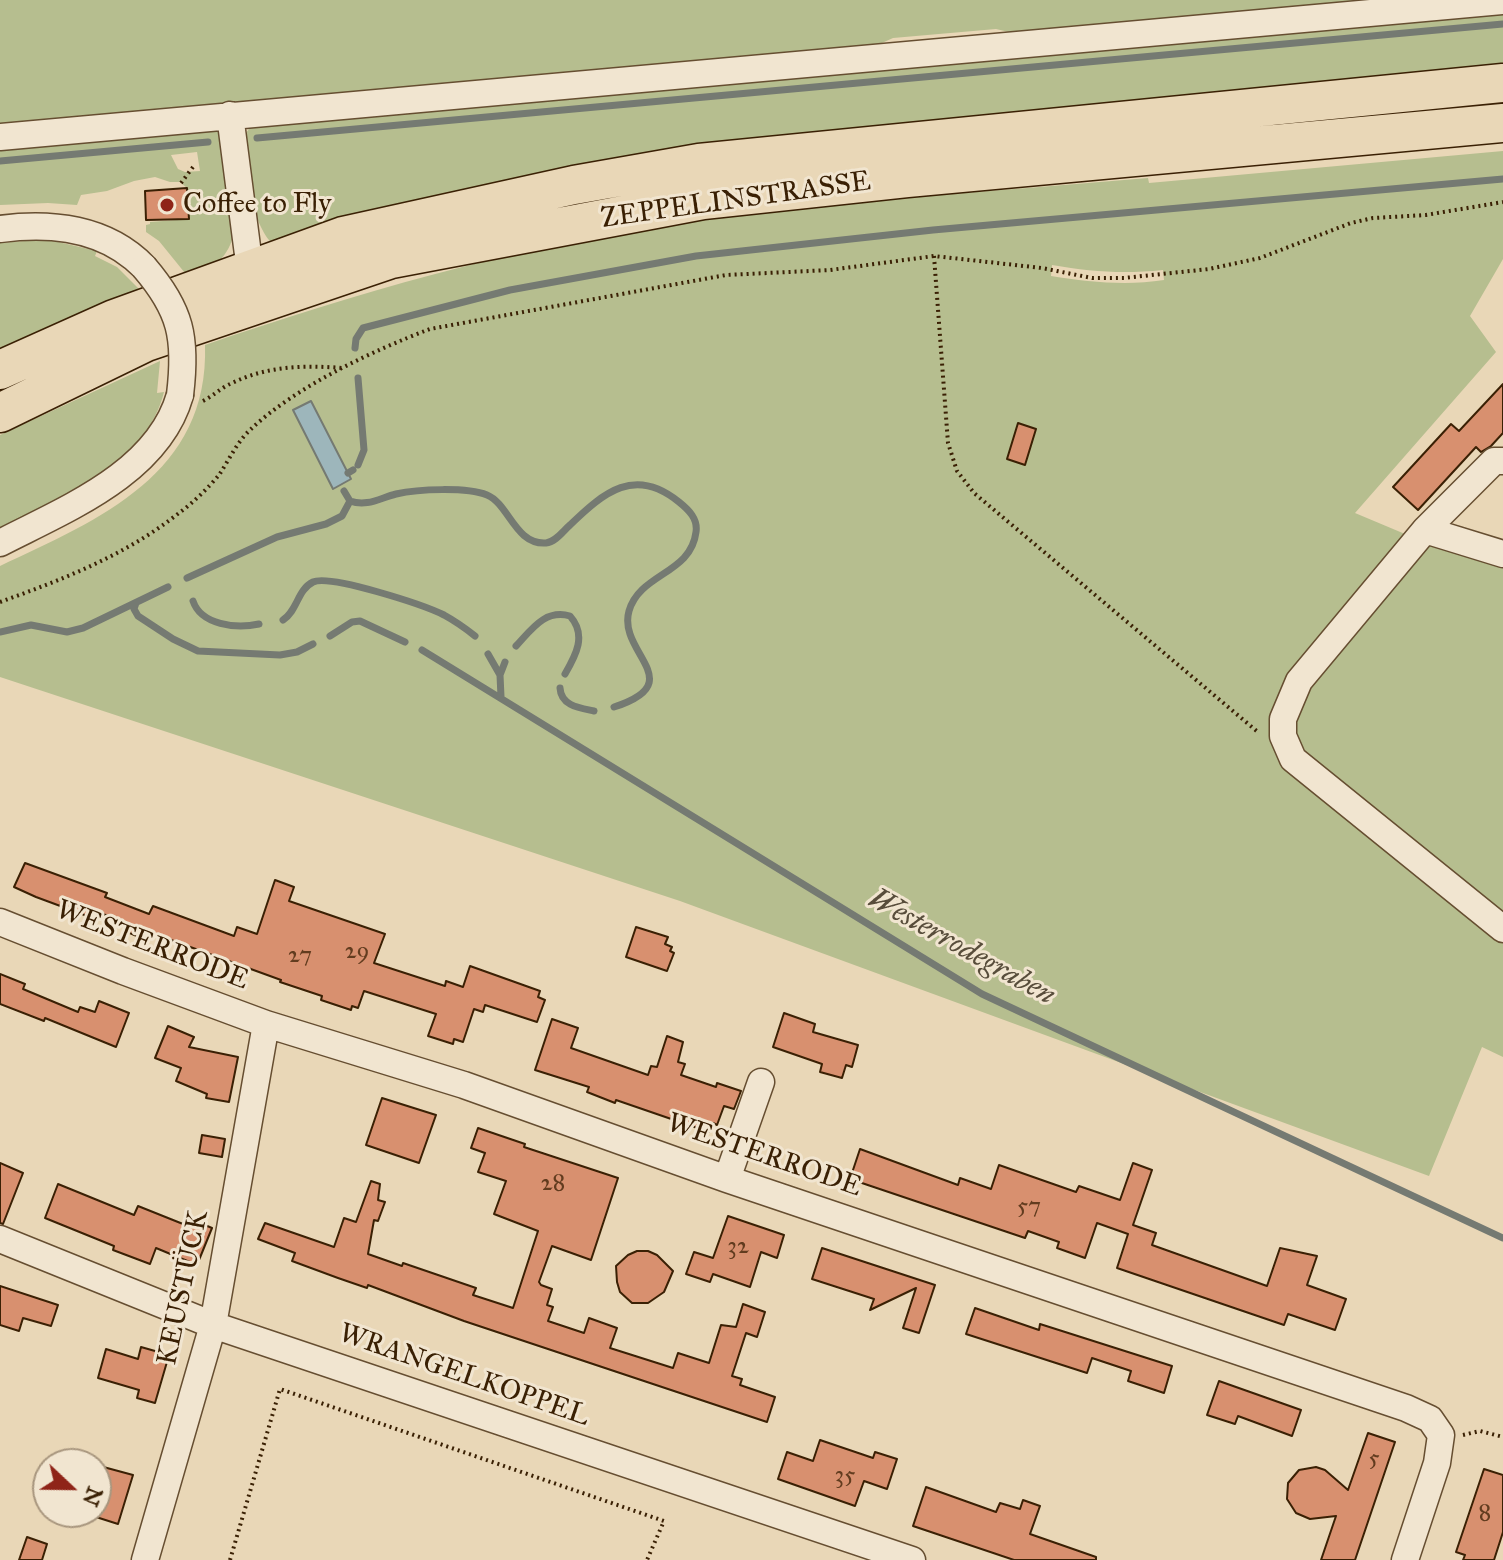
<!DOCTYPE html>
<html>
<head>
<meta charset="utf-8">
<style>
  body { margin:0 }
  #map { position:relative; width:1503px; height:1560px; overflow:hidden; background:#e9d7b7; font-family:"IM FELL Great Primer",serif }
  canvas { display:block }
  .north { position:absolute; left:32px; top:1448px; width:80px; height:80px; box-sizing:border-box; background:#f1e5d0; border:2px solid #a8967e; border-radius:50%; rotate:112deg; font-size:22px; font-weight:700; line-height:32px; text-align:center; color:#3a2004 }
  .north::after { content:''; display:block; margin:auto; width:28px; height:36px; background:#8f2418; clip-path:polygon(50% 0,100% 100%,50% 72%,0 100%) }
</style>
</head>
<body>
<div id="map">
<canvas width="1503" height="1560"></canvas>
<div class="north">N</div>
</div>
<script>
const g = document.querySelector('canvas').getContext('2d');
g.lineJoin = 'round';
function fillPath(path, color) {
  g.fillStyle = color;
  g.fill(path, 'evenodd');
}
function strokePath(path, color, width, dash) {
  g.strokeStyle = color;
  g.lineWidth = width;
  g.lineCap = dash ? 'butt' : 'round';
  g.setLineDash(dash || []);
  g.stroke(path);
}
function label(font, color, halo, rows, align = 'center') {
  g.font = font + ' "IM FELL Great Primer",serif';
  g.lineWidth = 6;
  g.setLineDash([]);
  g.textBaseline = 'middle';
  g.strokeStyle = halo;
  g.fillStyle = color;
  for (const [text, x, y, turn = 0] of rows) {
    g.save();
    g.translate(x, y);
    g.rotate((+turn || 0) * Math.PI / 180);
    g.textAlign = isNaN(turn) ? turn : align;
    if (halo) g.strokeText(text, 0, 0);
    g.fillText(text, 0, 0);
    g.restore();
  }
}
fillPath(new Path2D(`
  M0 0H1433L1026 36 996 29 893 38 864 51 595 74C568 71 540 71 515 82L0 129Z
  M1503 9V72L388 208 270 241C254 224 238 159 245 136 246 132 250 128 252 125Z
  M216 130 223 137 234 231C230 257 213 269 189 278L159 241 146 232V225L150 224V222L189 219 187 188 180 182H170L155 177 134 181 107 191 81 195 77 205 48 203 0 205V145ZM197 152 200 171 185 172 178 169 171 155Z
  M1503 151V259L1470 316 1496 352 1355 513 1436 547 1449 545 1503 562V1057L1482 1047 1429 1176 680 901 0 677V566C100 519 209 474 205 345 356 293 509 249 667 225 826 201 988 192 1148 178L1149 183ZM1052 265C1091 272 1124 274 1163 270L1164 280C1126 286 1089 282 1051 276Z
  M25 241H54L97 251 95 256 117 267 144 294 0 356V243Z
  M160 361 157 393 164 392C146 465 61 500 0 531V435Z`), '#b6be8f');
const water = new Path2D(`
  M311 401 351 479 333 489 293 410Z`);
fillPath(water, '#9db6bb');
strokePath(water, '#757a72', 2);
strokePath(new Path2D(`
  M257 138 1503 24
  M0 161 208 142
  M355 348 356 339 363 328 510 290 696 256 933 230 1503 179
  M358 465 364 450 358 378
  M348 473 353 470
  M344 491 350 501C367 507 380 498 396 494 418 489 467 487 487 495 509 504 515 545 546 543 556 542 563 531 570 525 604 492 635 466 679 502 689 510 698 519 696 532 691 574 640 573 629 611 617 653 691 682 614 707
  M187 578 277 537 326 524 342 516 350 501
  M193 601C201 625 236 629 259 624
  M136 603 134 609 138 616 173 639 198 651 280 655 297 652 313 644
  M283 620C298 610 297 590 313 582 330 574 424 605 444 615 455 621 465 628 475 636
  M0 632 31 625 67 632 83 628 168 587
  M330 636 352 622 360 621 405 642
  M516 646C532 629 545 609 570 616 587 635 576 655 565 674
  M422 650 982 994 1503 1238
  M488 654 500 675 501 697
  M500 675 505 662
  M560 688C561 706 580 708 594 711`), '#757a72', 7);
const building = new Path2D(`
  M187 188 189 219 146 220 145 191Z
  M1503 384V433L1491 446 1481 452 1476 447 1418 510 1393 487 1451 424 1459 431Z
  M1018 423 1036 429 1025 465 1007 459Z
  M25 863 107 893 105 897 149 914 153 906 234 936 237 927 257 934 275 880 294 887 289 901 385 934 374 963 445 986 446 981 463 987 470 966 540 991 538 997 545 1000 537 1022 485 1005 483 1012 474 1009 463 1042 454 1039 453 1044 428 1036 436 1014 364 991 358 1008 352 1006 351 1010 321 1000 322 996 280 982 281 980 149 932 146 940 125 931 128 924 93 910 90 917 36 897 14 887Z
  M636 927 668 937 665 944 672 947 670 951 674 953 667 971 626 957Z
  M0 974 25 984 23 989 78 1012 80 1007 95 1012 99 1001 129 1013 116 1047 45 1018 44 1021 0 1004Z
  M784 1013 815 1024 813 1032 858 1045 852 1067 846 1065 842 1078 820 1072 822 1064 773 1047Z
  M552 1019 578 1028 571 1048 648 1075 651 1066 657 1067 667 1036 683 1042 678 1062 685 1064 681 1075 716 1087 717 1083 741 1091 734 1109 724 1106 717 1125 713 1123 709 1132 616 1100 615 1103 587 1092 589 1087 535 1070Z
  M168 1026 194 1037 189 1047 238 1057 229 1102 206 1098 207 1094 176 1081 181 1068 155 1058Z
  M382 1098 436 1115 419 1163 366 1145Z
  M478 1128 525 1144 524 1147 618 1178 591 1260 552 1246 539 1282 541 1285 552 1289 547 1305 553 1307 548 1321 584 1333 589 1318 617 1328 610 1348 673 1368 678 1353 709 1363 721 1325 736 1327 743 1304 765 1312 757 1337 746 1333 732 1376 742 1379 740 1385 775 1397 767 1422 464 1321 368 1285 367 1288 338 1278 292 1261 295 1253 258 1239 265 1223 334 1247 344 1218 356 1222 371 1181 380 1184 378 1200 385 1202 378 1221 374 1220 368 1254 402 1266 403 1263 476 1288 473 1295 513 1308 538 1231 494 1214 506 1181 478 1172 485 1153 471 1148Z
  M202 1135 225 1139 222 1157 199 1153Z
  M860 1149 958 1185 960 1178 991 1189 999 1165 1076 1192 1079 1186 1120 1200 1133 1163 1152 1170 1133 1225 1156 1233 1152 1245 1267 1286 1280 1248 1317 1256 1307 1285 1346 1299 1335 1330 1288 1314 1284 1325 1117 1268 1128 1234 1097 1223 1085 1258 1057 1248 1059 1242 1028 1231 1025 1238 850 1179Z
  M0 1163 23 1173 3 1224 0 1223Z
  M58 1184 134 1215 138 1206 183 1224 186 1217 212 1228 197 1265 156 1248 150 1264 113 1250 114 1246 45 1218Z
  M728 1216 784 1235 777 1258 761 1252 750 1287 713 1274 710 1282 686 1274 694 1252 713 1258Z
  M822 1248 935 1285 919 1333 903 1328 916 1288 870 1310 874 1299 812 1279Z
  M637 1251H648L657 1255 673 1271 664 1292 648 1303H632L620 1292 617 1282 616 1266 628 1255Z
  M0 1286 58 1305 51 1326 23 1318 19 1331 0 1325Z
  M975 1308 1039 1330 1040 1324 1172 1366 1164 1393 1128 1381 1131 1371 1092 1358 1087 1373 966 1334Z
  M141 1347 169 1355 155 1403 137 1398 139 1390 98 1378 106 1349 138 1359Z
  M1219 1381 1301 1410 1292 1436 1238 1416 1235 1424 1207 1415Z
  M1368 1433 1395 1442 1355 1560H1321L1336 1516 1310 1519 1296 1513 1287 1499 1288 1483 1299 1470 1316 1467 1325 1470 1348 1490Z
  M820 1440 873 1458 875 1452 897 1459 887 1489 864 1481 855 1506 778 1479 787 1452 813 1461Z
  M96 1465 133 1475 118 1524 96 1517Z
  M1484 1469 1503 1475V1532L1494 1560H1463L1465 1555 1456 1552Z
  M926 1487 996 1512 1000 1503 1020 1509 1023 1500 1040 1506 1030 1534 1096 1557V1560H1014L913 1526Z
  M27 1537 47 1544 42 1560H19Z`);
fillPath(building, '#d8906f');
strokePath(building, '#3a2004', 2);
const minor = new Path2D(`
  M230 115 250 270
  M0 137 1503 1
  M0 229C51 222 106 228 144 267
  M1425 530 1494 461H1503
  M0 543C66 509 158 473 180 395
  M1503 554 1425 530 1299 681 1283 719V736L1293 759 1503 929
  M0 922 123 971 266 1024 464 1085 727 1179 1406 1408 1430 1419 1441 1435 1437 1463 1405 1560
  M727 1179 761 1082
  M0 1239 213 1325 912 1560
  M145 1560 213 1325 266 1024`);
const highway = new Path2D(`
  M0 370 114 319 343 236 574 185 699 163 1503 83
  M0 413 146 342 391 259 703 200 907 178 1503 123`);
strokePath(minor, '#664e31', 29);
strokePath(highway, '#3a2004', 41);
strokePath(new Path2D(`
  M181 183 193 167
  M934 256 948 443 957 471 974 493 1259 733
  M203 401C213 396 221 388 230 384 266 366 303 365 343 368
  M0 602C64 579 126 555 179 513 193 503 208 488 219 475 229 460 237 442 250 430 295 387 372 351 430 329L726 275 830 270 934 256 1042 268 1092 278H1124L1209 269 1260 258 1351 223 1373 218 1426 215 1503 202
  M1463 1435 1480 1431 1503 1437
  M230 1560 280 1389 664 1521 647 1560`), '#3a2004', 4, [2, 4]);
strokePath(minor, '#f1e5d0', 26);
strokePath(highway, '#e9d7b7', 38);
const minorBridge = new Path2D(`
  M144 267C181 310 187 338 180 395`);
strokePath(minorBridge, '#664e31', 29, []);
strokePath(minorBridge, '#f1e5d0', 26);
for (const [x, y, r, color] of [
  [167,205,8,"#8f2418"]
]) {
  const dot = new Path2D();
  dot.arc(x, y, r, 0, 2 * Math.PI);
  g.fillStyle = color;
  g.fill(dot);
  strokePath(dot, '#f1e5d0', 3);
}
label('24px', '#623c1f', null, [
  ["29",357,952],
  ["27",300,956],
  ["28",553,1184],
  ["57",1029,1207],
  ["32",738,1247],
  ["5",1374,1459],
  ["35",845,1476],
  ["8",1485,1514]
]);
label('28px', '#3a2004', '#f1e5d0', [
  ["ZEPPELINSTRASSE",736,201,-8],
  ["WESTERRODE",152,946,21],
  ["WESTERRODE",764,1156,19],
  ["KEUSTÜCK",184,1288,-78],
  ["WRANGELKOPPEL",464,1376,19]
]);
label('28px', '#3a2004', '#f1e5d0', [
  ["Coffee to Fly",183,205]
], 'left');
label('italic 30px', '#584d3b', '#f1e5d0', [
  ["Westerrodegraben",961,948,29]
]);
</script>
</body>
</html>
